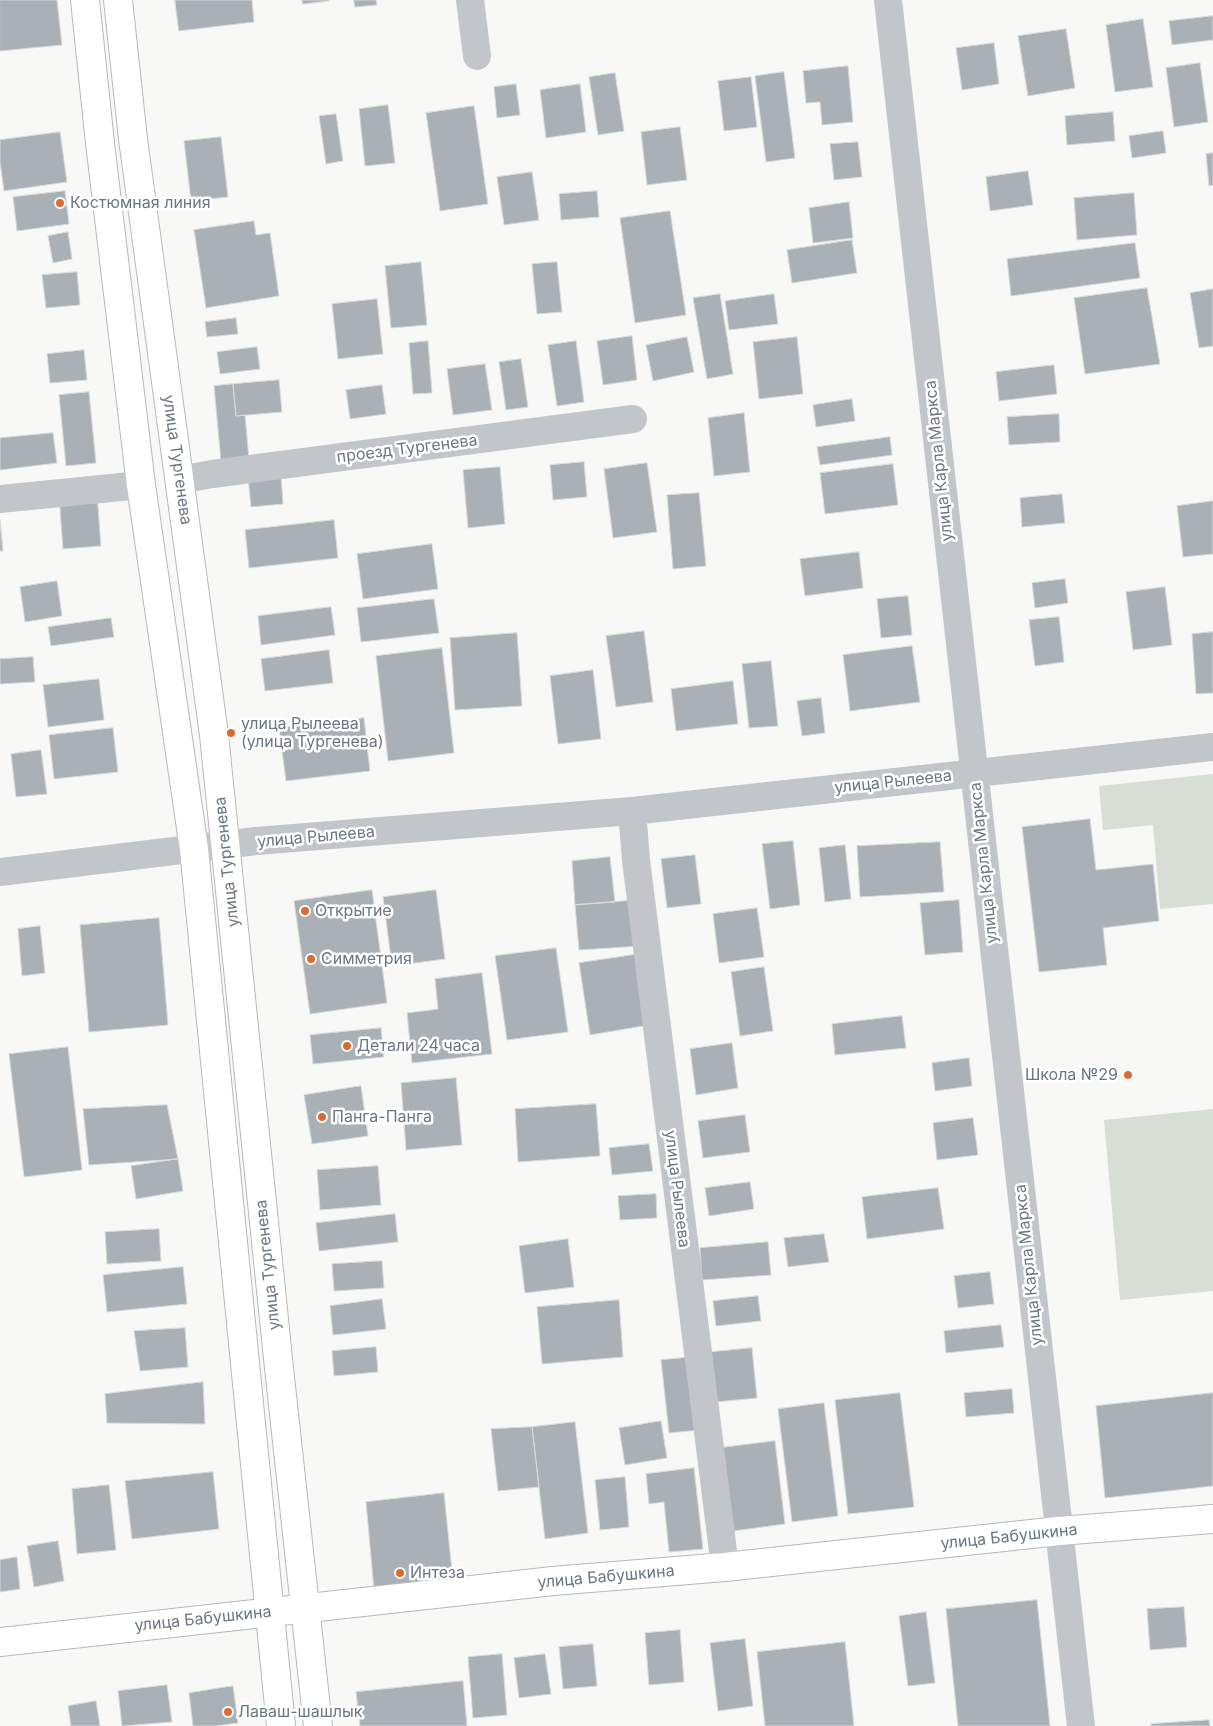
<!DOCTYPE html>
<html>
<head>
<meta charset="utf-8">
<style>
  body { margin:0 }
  canvas { display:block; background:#f8f8f6 }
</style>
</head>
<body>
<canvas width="1213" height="1726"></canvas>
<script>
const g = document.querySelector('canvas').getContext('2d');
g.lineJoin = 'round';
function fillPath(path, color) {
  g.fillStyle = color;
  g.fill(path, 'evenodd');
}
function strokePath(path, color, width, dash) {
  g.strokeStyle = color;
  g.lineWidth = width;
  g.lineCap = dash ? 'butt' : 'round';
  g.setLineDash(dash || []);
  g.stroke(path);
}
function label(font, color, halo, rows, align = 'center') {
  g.font = font + ' Inter,sans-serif';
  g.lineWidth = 5;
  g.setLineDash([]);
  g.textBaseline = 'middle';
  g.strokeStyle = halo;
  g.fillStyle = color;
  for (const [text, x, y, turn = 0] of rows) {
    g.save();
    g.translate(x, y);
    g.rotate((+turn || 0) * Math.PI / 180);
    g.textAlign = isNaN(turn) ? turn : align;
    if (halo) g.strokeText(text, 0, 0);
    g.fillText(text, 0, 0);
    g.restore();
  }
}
fillPath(new Path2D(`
  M1213 774V904L1160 909 1153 825 1103 830 1099 786Z
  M1213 1109V1291L1120 1300 1104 1120Z`), '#d8ddd5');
const building = new Path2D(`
  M0 0H57L62 45 0 51Z
  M175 0H252L254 22 179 31Z
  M302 0H329V1L303 4Z
  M354 0H376L377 5 355 7Z
  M1213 16V40L1172 45 1169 21Z
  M1143 19 1153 87 1115 92 1106 25Z
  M1066 29 1075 88 1028 96 1018 36Z
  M994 43 999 84 962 90 956 48Z
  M1200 63 1208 122 1174 127 1166 68Z
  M848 66 853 122 822 125 820 102 806 103 803 71Z
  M784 72 795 158 766 162 755 76Z
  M615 73 624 131 598 135 589 77Z
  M751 77 757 127 724 131 718 81Z
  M516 84 520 115 497 118 494 87Z
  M580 84 586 132 546 138 540 90Z
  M388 105 395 163 365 166 359 109Z
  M474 106 488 204 440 211 426 113Z
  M1113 112 1115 141 1067 145 1065 116Z
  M336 114 343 161 326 164 319 116Z
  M680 127 687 180 647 185 641 132Z
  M1163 131 1166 153 1132 158 1129 136Z
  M60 132 67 182 4 191 0 162V140Z
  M221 137 228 197 191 201 184 141Z
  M858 142 862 177 834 180 830 144Z
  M1213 153V185L1209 186 1206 154Z
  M1028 171 1033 205 990 211 986 177Z
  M532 172 539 220 504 225 497 177Z
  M65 191 69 224 17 231 13 197Z
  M597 191 599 217 561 220 559 194Z
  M1134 193 1137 235 1077 240 1074 198Z
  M849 202 853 238 813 243 809 208Z
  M670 211 686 315 635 323 620 218Z
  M254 221 256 235 270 233 279 296 206 308 194 230Z
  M68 232 72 259 53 263 48 236Z
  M852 240 857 273 792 283 787 250Z
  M1135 243 1140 278 1011 296 1007 259Z
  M421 262 427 325 391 328 385 266Z
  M557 262 562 312 537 314 532 264Z
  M77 272 80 305 46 308 42 275Z
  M1147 288 1160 364 1085 374 1074 298Z
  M1213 289V346L1199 348 1190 293Z
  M720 294 733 374 707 379 693 298Z
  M774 294 778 324 729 330 725 301Z
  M377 299 383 354 338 359 332 304Z
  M236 318 238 334 207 337 205 322Z
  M632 336 637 380 603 385 597 341Z
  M687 337 694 372 653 381 646 345Z
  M797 337 803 394 759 399 753 342Z
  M428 341 432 393 413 394 409 343Z
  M576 341 584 402 557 406 548 345Z
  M257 347 260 369 220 374 217 352Z
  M84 350 87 380 50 383 47 354Z
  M521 359 528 407 506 410 499 362Z
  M485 364 492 410 453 415 447 369Z
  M1054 365 1057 394 999 401 996 372Z
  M279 380 282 412 236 416 233 384Z
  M233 384 236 416 245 415 249 459 221 462 214 386Z
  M382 385 386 414 350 419 346 390Z
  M89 392 96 463 66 466 59 395Z
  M852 399 855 421 816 427 813 405Z
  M744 413 750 472 714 476 708 418Z
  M1059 414 1060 442 1009 445 1007 417Z
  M53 433 57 463 0 470V438Z
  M890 437 892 455 820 465 817 447Z
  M584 462 587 497 553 500 550 465Z
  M647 463 657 532 613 538 604 469Z
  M893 464 898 505 825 514 820 473Z
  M500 467 505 524 468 528 463 470Z
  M281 474 283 504 251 507 248 477Z
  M97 493 101 546 63 549 59 496Z
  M699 493 706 566 673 569 667 495Z
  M1062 494 1065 523 1022 527 1020 498Z
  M1213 501V554L1183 557 1177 506Z
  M0 520 3 551H0Z
  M334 520 338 558 249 568 245 530Z
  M432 544 438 589 363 599 357 554Z
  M859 552 863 588 805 596 800 559Z
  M1065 579 1068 603 1035 608 1032 583Z
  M57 581 62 616 25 622 20 587Z
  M1165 587 1172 645 1133 650 1126 592Z
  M908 596 912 635 881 638 877 599Z
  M434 599 439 633 361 642 357 608Z
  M331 607 335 635 261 645 258 616Z
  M1059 617 1064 662 1035 666 1029 620Z
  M111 618 114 637 51 646 48 627Z
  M644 631 653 702 616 707 606 636Z
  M1213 632V693L1196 694 1192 634Z
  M517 633 522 706 455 710 450 638Z
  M912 646 920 702 850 711 843 655Z
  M442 648 454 753 388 761 376 656Z
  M329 650 333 683 265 691 261 659Z
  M33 657 35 682 0 684V659Z
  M771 661 778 726 749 728 742 664Z
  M593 670 601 739 558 744 550 676Z
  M99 679 104 720 48 727 43 685Z
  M733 681 738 724 676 731 671 689Z
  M821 698 825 733 802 736 797 701Z
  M364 718 370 771 286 781 279 728Z
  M113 728 118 772 54 779 49 735Z
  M41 750 47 794 16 797 11 754Z
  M1090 819 1096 870 1153 864 1159 921 1103 928 1107 965 1039 972 1022 827Z
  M793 841 800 905 770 909 762 844Z
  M940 842 944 892 860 897 857 846Z
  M845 845 851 899 825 902 819 848Z
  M695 855 701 904 667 908 661 859Z
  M610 857 615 902 575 905 572 861Z
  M372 890 387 1003 310 1014 294 901Z
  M436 890 445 959 392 966 383 897Z
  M638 900 641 946 579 950 575 905Z
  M959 900 963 952 925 955 920 903Z
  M757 908 764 957 719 963 713 914Z
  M159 918 168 1025 89 1032 80 925Z
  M40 926 45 973 22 976 18 929Z
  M556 948 568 1032 507 1040 495 956Z
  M639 954 649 1025 590 1035 579 963Z
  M764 967 773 1031 740 1036 731 972Z
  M482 973 492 1054 412 1063 407 1013 438 1009 435 979Z
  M902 1016 906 1048 835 1055 832 1024Z
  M381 1028 384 1057 313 1064 310 1035Z
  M732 1043 738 1088 696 1095 690 1049Z
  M68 1047 82 1170 24 1177 9 1054Z
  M969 1058 972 1086 935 1091 932 1063Z
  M456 1078 462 1145 406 1150 401 1083Z
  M361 1086 368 1136 312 1144 304 1095Z
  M596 1104 600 1156 518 1162 515 1109Z
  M167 1105 178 1159 89 1165 83 1109Z
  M745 1115 750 1152 703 1158 698 1121Z
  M973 1118 978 1155 937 1160 933 1123Z
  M649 1144 653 1171 612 1175 609 1148Z
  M178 1159 183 1191 136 1199 131 1166Z
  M378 1166 381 1205 320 1210 317 1170Z
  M750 1182 754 1209 709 1216 705 1188Z
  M938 1188 944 1229 867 1239 862 1197Z
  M656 1194 657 1218 620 1220 618 1196Z
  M395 1214 398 1242 319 1251 316 1223Z
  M159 1229 161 1261 107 1264 105 1232Z
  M824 1234 829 1262 788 1267 784 1238Z
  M568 1239 574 1287 525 1293 519 1246Z
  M768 1242 771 1275 702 1280 700 1248Z
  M382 1261 384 1288 334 1291 332 1264Z
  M183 1267 187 1304 107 1312 103 1275Z
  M990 1272 994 1304 958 1308 954 1276Z
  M758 1296 761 1321 716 1326 713 1301Z
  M382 1299 386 1329 333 1335 330 1306Z
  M619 1300 623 1357 542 1364 537 1307Z
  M1001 1325 1004 1347 946 1353 944 1331Z
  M185 1328 188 1367 140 1371 134 1331Z
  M376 1347 378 1372 334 1376 332 1351Z
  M752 1348 757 1398 716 1402 711 1352Z
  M693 1357 700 1430 669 1433 661 1360Z
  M203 1382 205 1424 107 1423 105 1394Z
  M1012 1389 1014 1413 966 1417 964 1393Z
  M900 1393 914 1507 848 1514 835 1400Z
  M1213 1393V1486L1105 1498 1096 1406Z
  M824 1403 838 1516 792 1522 778 1409Z
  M661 1421 667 1458 625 1465 619 1428Z
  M575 1422 588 1533 545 1539 532 1427Z
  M532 1427 539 1487 498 1491 491 1429Z
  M775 1441 785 1524 733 1531 719 1448Z
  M694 1468 703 1549 669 1552 664 1502 649 1504 646 1474Z
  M213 1472 219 1529 132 1539 125 1481Z
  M625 1477 629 1527 600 1530 595 1480Z
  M109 1485 116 1550 77 1554 72 1489Z
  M444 1493 453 1581 374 1590 366 1502Z
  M58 1541 64 1581 34 1587 27 1546Z
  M17 1557 20 1589 0 1592V1560Z
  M1037 1600 1050 1726H958L946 1609Z
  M1184 1607 1187 1647 1150 1650 1147 1609Z
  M926 1612 935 1683 908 1686 899 1616Z
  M680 1630 684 1682 649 1685 645 1633Z
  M745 1639 753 1706 718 1711 710 1643Z
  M845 1642 854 1726H765L757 1652Z
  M593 1644 597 1686 563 1689 559 1647Z
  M502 1654 507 1715 473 1718 468 1657Z
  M545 1654 551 1694 519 1698 514 1658Z
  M463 1681 467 1726H360L356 1692Z
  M167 1685 172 1722 122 1726 118 1691Z
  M233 1686 238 1723 215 1726H193L189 1693Z
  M96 1701 100 1726H71L68 1706Z
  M1209 1720 1210 1726H1151V1724Z`);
fillPath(building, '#a9b0b6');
strokePath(building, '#dadad8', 1);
const secondary = new Path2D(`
  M0 1642 553 1581 725 1567 1059 1531 1213 1519`);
const highway = new Path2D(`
  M85 0 100 143 141 485 194 849 281 1726
  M118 0 133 139 214 735 279 1368 318 1726`);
strokePath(secondary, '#b4b9be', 30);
strokePath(highway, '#b5b8bc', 30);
strokePath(new Path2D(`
  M470 0 477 56
  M888 0 1081 1726
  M180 480 212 474 633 419
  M0 499 141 485
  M632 811 636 860 725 1567
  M0 872 256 841 632 811 1213 747`), '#c2c5c9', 28);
strokePath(secondary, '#fff', 28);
strokePath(highway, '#fff', 28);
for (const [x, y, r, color] of [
  [60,203,5,"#d96b35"],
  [231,733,5,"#d96b35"],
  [305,911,5,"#d96b35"],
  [311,959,5,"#d96b35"],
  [347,1046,5,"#d96b35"],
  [1128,1075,5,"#d96b35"],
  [322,1117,5,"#d96b35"],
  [400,1573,5,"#d96b35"],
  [228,1712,5,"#d96b35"]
]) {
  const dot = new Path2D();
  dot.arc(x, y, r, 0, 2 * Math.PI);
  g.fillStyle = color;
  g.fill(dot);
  strokePath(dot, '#fff', 2);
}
label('16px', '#697685', '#fff', [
  ["Костюмная линия",70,203],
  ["улица Рылеева",241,724],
  ["(улица Тургенева)",241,742],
  ["Открытие",315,911],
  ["Симметрия",321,959],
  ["Детали 24 часа",357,1046],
  ["Школа №29",1118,1075,"right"],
  ["Панга-Панга",332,1117],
  ["Интеза",410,1573],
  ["Лаваш-шашлык",238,1712]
], 'left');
label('16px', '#697685', '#fff', [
  ["проезд Тургенева",407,449,-7],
  ["улица Тургенева",177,460,82],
  ["улица Карла Маркса",939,461,-96],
  ["улица Рылеева",893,782,-6],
  ["улица Рылеева",316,837,-5],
  ["улица Тургенева",227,862,-96],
  ["улица Карла Маркса",984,863,-96],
  ["улица Рылеева",677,1189,83],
  ["улица Тургенева",268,1265,-96],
  ["улица Карла Маркса",1029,1265,-96],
  ["улица Бабушкина",1009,1537,-6],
  ["улица Бабушкина",606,1577,-5],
  ["улица Бабушкина",203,1619,-6]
]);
</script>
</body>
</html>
